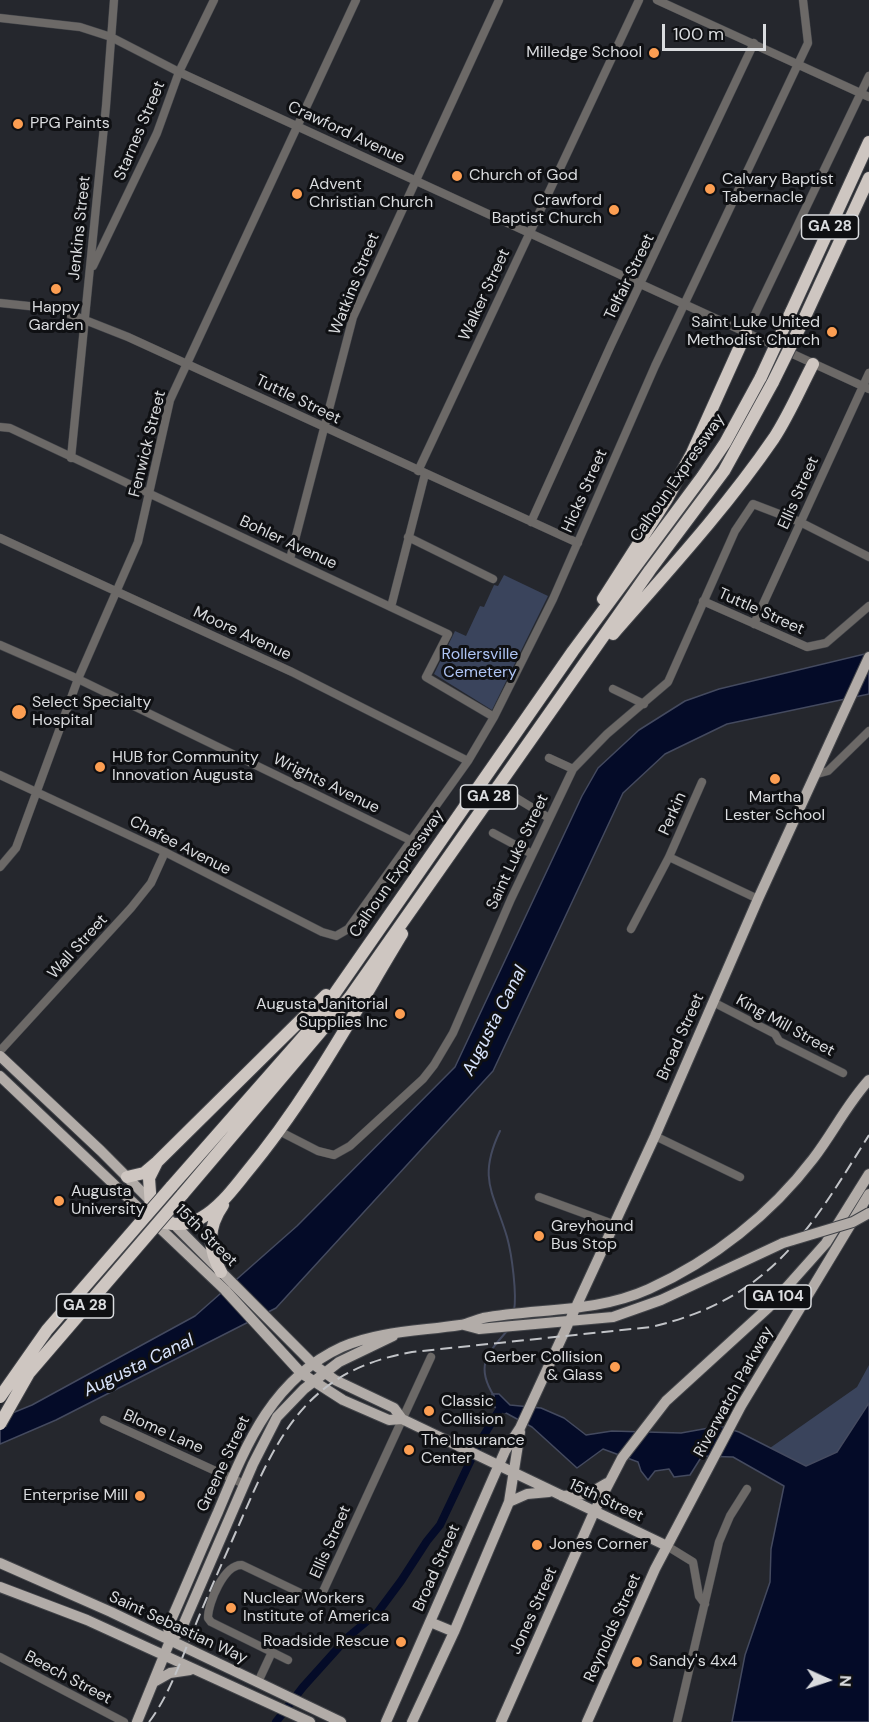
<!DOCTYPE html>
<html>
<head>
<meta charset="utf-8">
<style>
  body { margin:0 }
  #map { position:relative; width:869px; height:1722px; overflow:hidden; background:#25272d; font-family:"DM Sans",sans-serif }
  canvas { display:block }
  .north { position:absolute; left:797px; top:1650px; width:60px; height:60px; -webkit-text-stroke:4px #0f1013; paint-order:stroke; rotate:93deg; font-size:16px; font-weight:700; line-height:24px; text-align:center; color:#dadcdf }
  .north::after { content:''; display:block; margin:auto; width:21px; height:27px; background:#dadcdf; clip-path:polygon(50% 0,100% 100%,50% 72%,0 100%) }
  .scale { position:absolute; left:662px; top:24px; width:104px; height:27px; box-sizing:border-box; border:3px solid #dadcdf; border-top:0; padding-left:8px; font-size:18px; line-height:21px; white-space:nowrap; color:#dadcdf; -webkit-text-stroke:4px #0f1013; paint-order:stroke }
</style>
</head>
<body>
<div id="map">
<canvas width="869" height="1722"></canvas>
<div class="north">N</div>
<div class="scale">100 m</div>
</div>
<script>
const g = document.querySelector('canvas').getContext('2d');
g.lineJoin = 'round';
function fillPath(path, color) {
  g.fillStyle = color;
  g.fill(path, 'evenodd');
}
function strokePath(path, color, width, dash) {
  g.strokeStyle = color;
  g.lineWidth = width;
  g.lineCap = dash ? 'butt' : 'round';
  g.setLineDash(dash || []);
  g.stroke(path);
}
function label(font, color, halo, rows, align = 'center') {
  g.font = font + ' "DM Sans",sans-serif';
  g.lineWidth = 6;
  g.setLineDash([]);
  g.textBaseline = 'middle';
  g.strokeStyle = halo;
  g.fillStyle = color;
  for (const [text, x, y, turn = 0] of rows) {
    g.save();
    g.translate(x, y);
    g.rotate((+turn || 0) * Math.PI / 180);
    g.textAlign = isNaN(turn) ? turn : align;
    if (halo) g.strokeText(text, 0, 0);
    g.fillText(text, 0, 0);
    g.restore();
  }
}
fillPath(new Path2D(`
  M504 575 548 596 492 710 434 674 455 631 466 636 480 606 484 607 494 585 498 586Z
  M869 1365V1403L837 1452 806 1466 770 1448 857 1387Z`), '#3a445c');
const water = new Path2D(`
  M869 653V694L727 724 665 754 623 793 493 1071 276 1308 56 1420 0 1444V1418L32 1405 195 1316 297 1226 455 1067 582 796 598 768 639 730 685 701 719 689Z
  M492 1394H499L510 1405 541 1408 564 1418 586 1435 612 1431 681 1433 720 1426 739 1432 806 1466 837 1452 869 1403V1722H732L745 1655 770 1582 771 1549 784 1486 733 1457 702 1456 690 1475 674 1477 669 1469 655 1471 648 1480 641 1471 638 1462 603 1449 577 1468 532 1427 491 1405Z`);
fillPath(water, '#040b28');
strokePath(water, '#444a5f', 1.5);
strokePath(new Path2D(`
  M500 1131C477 1179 494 1193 507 1237 512 1255 517 1294 514 1311
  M494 1396C475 1366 487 1354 507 1331`), '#444a5f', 2);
strokePath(new Path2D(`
  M276 1722 303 1687 348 1637 378 1612 401 1581 427 1541 440 1525 478 1445 501 1407 504 1409`), '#040b28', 8);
const minor = new Path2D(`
  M657 0 869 97
  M0 18 80 27 111 37 179 72 869 389
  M93 266 157 133 179 72 214 0
  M0 303 57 309 128 337 578 543
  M746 333 869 76
  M0 427 10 428 448 634 426 677 494 717
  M71 458 106 106 114 0
  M418 471 639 0
  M531 522 611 345 754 43
  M408 537 493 579
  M0 538 292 672 468 761
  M290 559 353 317 499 0
  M703 601 807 647 826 643 869 606
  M391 607 425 474
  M754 624 869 373
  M0 645 78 679 412 841
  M613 689 644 704
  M549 758 573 769
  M817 774 828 771 869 731
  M0 775 165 852 322 932 336 936 348 929 468 761 494 717 553 599 655 366 808 43 803 0
  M513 796 549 818
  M493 833 532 854
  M669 857 758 899
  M0 867 16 848 78 679 138 542 170 400 356 0
  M631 929 669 857 702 782
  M713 1002 775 1034 779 1041 843 1073
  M0 1051 131 908 151 883 165 852
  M279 1131 318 1151 334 1155 350 1146 423 1079 434 1065 453 1033 511 899 573 769 607 734 668 682 735 531 753 504 800 522 869 557
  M655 1136 740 1177
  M539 1197 613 1224
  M104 1420 244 1484
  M667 1546 693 1562 699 1596 705 1604
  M0 1657 124 1722
  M288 1660 211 1622 208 1618C208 1603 224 1564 242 1565L309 1597 320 1598 431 1357
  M258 1682 272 1652
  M677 1722 719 1542 730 1516 747 1489`);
const major = new Path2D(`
  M0 1056 101 1151 313 1364 335 1380 394 1408 402 1419 667 1546
  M0 1076 225 1290 301 1373 343 1400 389 1420 402 1419
  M464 1325 479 1329 613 1317 661 1300 783 1243
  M562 1496 588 1494 607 1483
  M509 1502 527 1494 549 1492
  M0 1563 111 1612 341 1722
  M0 1587 87 1620 310 1722
  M430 1622 454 1632
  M170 1641 168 1627C185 1589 201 1550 218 1512 246 1445 272 1379 342 1347 379 1331 421 1331 460 1325 468 1324 475 1320 483 1318 539 1308 596 1313 649 1289 713 1260 771 1214 813 1159 833 1133 847 1104 869 1080
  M154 1682 170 1673 190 1670
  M137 1722 170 1641 181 1630 253 1464 277 1417 304 1389 339 1362 393 1336
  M386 1722 505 1451 520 1428 655 1136 758 899 869 657
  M412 1722 454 1632 509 1502 520 1432
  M501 1722 594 1512 622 1458 666 1401 769 1307 826 1243 869 1174
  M587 1722 655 1569 741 1406 869 1194`);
const highway = new Path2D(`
  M791 312 869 142
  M804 319 869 178
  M603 599 667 499 692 453 746 333
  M613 634C669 570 726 508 774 438 789 415 800 389 813 364
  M157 1162 149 1178 152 1221C169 1224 186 1227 201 1218 220 1207 233 1189 246 1173 307 1100 353 1015 402 934
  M127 1177 144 1173 157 1162 326 995
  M171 1187 310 1029 573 651 702 477 725 443 761 377
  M182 1195 350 997 650 570 724 471 773 382
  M221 1272C208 1249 207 1228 223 1205`);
strokePath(minor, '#424449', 9);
strokePath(major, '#424449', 12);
strokePath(highway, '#424449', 14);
strokePath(minor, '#6c6967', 8);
strokePath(major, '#b2aca8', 10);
strokePath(highway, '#cec6c1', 12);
strokePath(new Path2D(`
  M149 1722C168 1697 179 1665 191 1636 207 1596 225 1557 242 1518 280 1430 310 1370 412 1352L651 1327C771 1299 809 1231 869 1135`), '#c1c3c7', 2, [12, 6]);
const majorBridge = new Path2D(`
  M783 1243 853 1222 869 1213`);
const highwayBridge = new Path2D(`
  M761 377 791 312
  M773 382 804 319
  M0 1397 47 1330 171 1187
  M0 1424 29 1373 182 1195`);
strokePath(majorBridge, '#424449', 12, []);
strokePath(highwayBridge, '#424449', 14, []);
strokePath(majorBridge, '#b2aca8', 10);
strokePath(highwayBridge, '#cec6c1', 12);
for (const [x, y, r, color] of [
  [654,53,6,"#fc9e52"],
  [18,124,6,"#fc9e52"],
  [457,176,6,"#fc9e52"],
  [710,189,6,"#fc9e52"],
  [297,194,6,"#fc9e52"],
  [614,210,6,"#fc9e52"],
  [56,289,6,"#fc9e52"],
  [832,332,6,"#fc9e52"],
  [19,712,8,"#fc9e52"],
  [100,767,6,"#fc9e52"],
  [775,779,6,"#fc9e52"],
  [400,1014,6,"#fc9e52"],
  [59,1201,6,"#fc9e52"],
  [539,1236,6,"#fc9e52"],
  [615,1367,6,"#fc9e52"],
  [429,1411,6,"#fc9e52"],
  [409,1450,6,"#fc9e52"],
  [140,1496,6,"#fc9e52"],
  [537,1545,6,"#fc9e52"],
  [231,1608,6,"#fc9e52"],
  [401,1642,6,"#fc9e52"],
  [637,1662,6,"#fc9e52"]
]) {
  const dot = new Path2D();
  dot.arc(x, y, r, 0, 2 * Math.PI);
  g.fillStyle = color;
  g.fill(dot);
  strokePath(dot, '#0f1013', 2);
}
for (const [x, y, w] of [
  [830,227,57],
  [489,797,57],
  [778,1297,66],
  [85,1306,57]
]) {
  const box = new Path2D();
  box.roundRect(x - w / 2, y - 12, w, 24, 4.5);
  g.fillStyle = '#0f1013';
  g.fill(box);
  strokePath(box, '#dadcdf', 1.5);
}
label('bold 15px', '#dadcdf', null, [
  ["GA 28",830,227],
  ["GA 28",489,797],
  ["GA 104",778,1297],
  ["GA 28",85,1306]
]);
label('16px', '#dadcdf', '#0f1013', [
  ["Milledge School",642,53,"right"],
  ["PPG Paints",30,124],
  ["Church of God",469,176],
  ["Calvary Baptist",722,180],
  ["Tabernacle",722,198],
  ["Advent",309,185],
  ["Christian Church",309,203],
  ["Crawford",602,201,"right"],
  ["Baptist Church",602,219,"right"],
  ["Happy",56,308,"center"],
  ["Garden",56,326,"center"],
  ["Saint Luke United",820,323,"right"],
  ["Methodist Church",820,341,"right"],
  ["Select Specialty",32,703],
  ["Hospital",32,721],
  ["HUB for Community",112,758],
  ["Innovation Augusta",112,776],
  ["Martha",775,798,"center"],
  ["Lester School",775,816,"center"],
  ["Augusta Janitorial",388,1005,"right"],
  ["Supplies Inc",388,1023,"right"],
  ["Augusta",71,1192],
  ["University",71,1210],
  ["Greyhound",551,1227],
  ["Bus Stop",551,1245],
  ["Gerber Collision",603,1358,"right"],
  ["& Glass",603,1376,"right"],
  ["Classic",441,1402],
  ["Collision",441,1420],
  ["The Insurance",421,1441],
  ["Center",421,1459],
  ["Enterprise Mill",128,1496,"right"],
  ["Jones Corner",549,1545],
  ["Nuclear Workers",243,1599],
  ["Institute of America",243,1617],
  ["Roadside Rescue",389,1642,"right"],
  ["Sandy's 4x4",649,1662]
], 'left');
label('16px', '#dadcdf', '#0f1013', [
  ["Starnes Street",140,131,-67],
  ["Crawford Avenue",346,133,25],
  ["Jenkins Street",80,228,-84],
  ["Telfair Street",630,277,-64],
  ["Watkins Street",355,284,-68],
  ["Walker Street",485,295,-65],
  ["Tuttle Street",298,400,26],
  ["Fenwick Street",148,444,-76],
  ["Calhoun Expressway",678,478,-55],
  ["Hicks Street",585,491,-66],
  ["Ellis Street",799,493,-66],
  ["Bohler Avenue",288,543,25],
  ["Tuttle Street",761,612,24],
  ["Moore Avenue",242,634,25],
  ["Wrights Avenue",326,784,26],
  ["Perkin",673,814,-66],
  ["Chafee Avenue",180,846,27],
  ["Saint Luke Street",518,852,-65],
  ["Calhoun Expressway",397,874,-55],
  ["Wall Street",78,947,-48],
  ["King Mill Street",785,1026,29],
  ["Broad Street",681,1037,-66],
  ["15th Street",206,1236,45],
  ["Riverwatch Parkway",734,1392,-61],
  ["Blome Lane",163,1432,24],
  ["Greene Street",224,1464,-65],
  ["15th Street",606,1501,25],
  ["Ellis Street",331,1542,-66],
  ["Broad Street",437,1568,-66],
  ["Jones Street",534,1611,-66],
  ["Saint Sebastian Way",178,1628,25],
  ["Reynolds Street",613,1628,-66],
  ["Beech Street",68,1678,28]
]);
label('16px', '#aec4f4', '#0f1013', [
  ["Rollersville",480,655],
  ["Cemetery",480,673]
]);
label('italic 18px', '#d9e4fd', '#0f1013', [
  ["Augusta Canal",495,1021,-63],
  ["Augusta Canal",139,1366,-26]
]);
</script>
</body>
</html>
